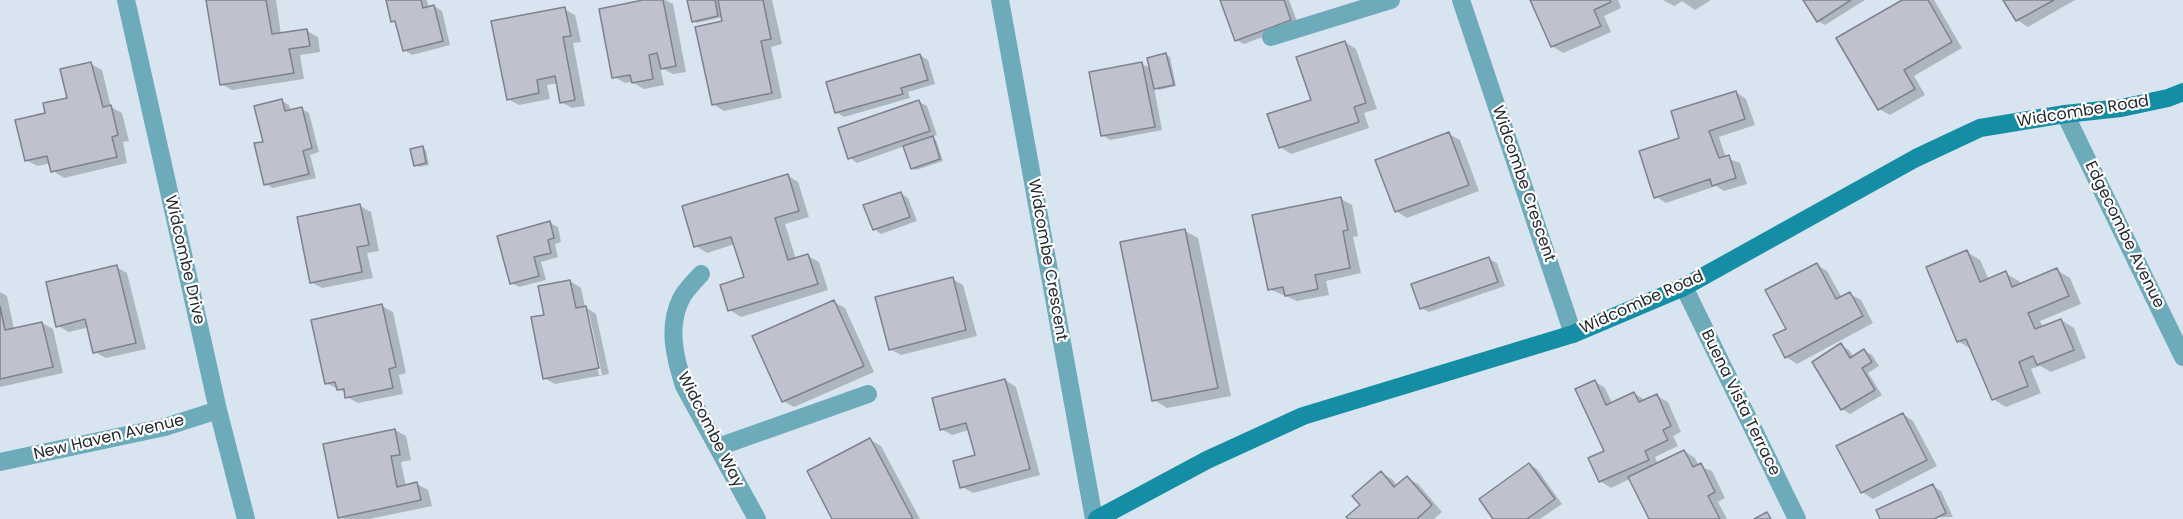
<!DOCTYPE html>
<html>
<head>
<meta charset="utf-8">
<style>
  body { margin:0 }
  canvas { display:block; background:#d8e4ef }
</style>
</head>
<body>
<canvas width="2183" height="519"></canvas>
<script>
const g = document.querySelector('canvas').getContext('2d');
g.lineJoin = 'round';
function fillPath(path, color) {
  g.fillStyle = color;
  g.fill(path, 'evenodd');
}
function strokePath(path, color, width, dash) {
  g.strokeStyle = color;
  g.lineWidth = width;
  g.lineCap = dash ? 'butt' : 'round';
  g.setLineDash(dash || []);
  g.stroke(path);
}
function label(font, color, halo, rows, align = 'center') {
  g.font = font + ' Poppins,sans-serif';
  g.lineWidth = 4.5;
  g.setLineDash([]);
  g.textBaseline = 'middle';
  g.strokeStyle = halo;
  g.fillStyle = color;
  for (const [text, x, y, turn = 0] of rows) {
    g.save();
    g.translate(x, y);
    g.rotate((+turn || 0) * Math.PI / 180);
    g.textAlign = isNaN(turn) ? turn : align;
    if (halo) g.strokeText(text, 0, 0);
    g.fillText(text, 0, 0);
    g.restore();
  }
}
fillPath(new Path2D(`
  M208 0H276L281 34 307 31 318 37 320 52 300 55 304 79 232 90 221 84Z
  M387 0H427L429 8 434 6 442 11 450 45 412 55 404 50 397 24 393 21Z
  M651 0H665L673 4 686 72 673 74 660 67 664 85 644 89 632 82 625 83 614 77Z
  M688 0H772L782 44 771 47 782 98 724 111 713 104 724 22 723 17 697 23 693 21Z
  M1221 0H1289L1298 24 1244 44 1236 40Z
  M1532 0H1618L1621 8 1604 16 1611 32 1563 53 1552 46Z
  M1663 0H1711L1695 10 1682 1 1674 6Z
  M1805 0H1865L1825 25 1818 21Z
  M1905 0H1934L1962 48 1914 76 1925 95 1890 115 1879 109Z
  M2005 0H2075L2028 27 2017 20Z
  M564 9 575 15 581 42 573 43 585 106 572 108 561 102 558 83 547 85 550 99 519 105 508 99Z
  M1345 42 1356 49 1377 109 1364 113 1369 128 1291 154 1280 147 1313 101Z
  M920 55 928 60 935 84 908 92 910 98 844 117 836 112Z
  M1166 55 1170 57 1176 86 1159 90 1154 87 1162 130 1110 140 1102 135 1142 64 1150 68Z
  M91 64 102 70 111 107 122 113 129 141 123 142 127 163 64 178 53 171 51 163 37 166 26 160 47 114 69 99Z
  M1736 92 1746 99 1755 125 1719 137 1726 158 1740 163 1747 184 1724 191 1716 186 1666 203 1655 196 1681 139Z
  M282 101 289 105 291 111 302 109 309 113 319 152 310 155 316 178 273 188 265 184Z
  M919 102 927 106 937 135 931 137 936 140 943 161 916 170 912 168 905 146 857 163 850 158Z
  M1449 134 1460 140 1479 191 1407 218 1396 211Z
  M422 148 426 150 429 165 419 167 415 165Z
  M787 175 798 182 809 217 785 224 796 259 808 256 819 262 828 290 741 317 730 310 746 278 735 244 707 253 696 246Z
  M900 193 908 198 917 221 881 234 874 229Z
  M1341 199 1352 205 1358 236 1353 237 1361 273 1326 281 1329 295 1297 301 1269 289Z
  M360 206 371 212 379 251 367 253 373 278 322 288 311 282Z
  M550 223 558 227 561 242 555 244 558 257 541 262 546 280 519 287 511 283Z
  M1185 231 1198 238 1231 396 1167 408 1154 400Z
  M1967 252 1980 260 1989 280 2005 273 2019 281 2021 285 2057 270 2070 278 2081 304 2040 321 2043 327 2061 320 2074 328 2086 358 2051 372 2040 366 2031 369 2041 393 2006 407 1993 399 1971 349 1958 341Z
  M1489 259 1497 263 1505 286 1429 312 1421 308Z
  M1817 265 1827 271 1842 298 1850 294 1861 300 1873 323 1797 364 1786 357 1788 329Z
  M116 267 127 273 146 349 106 358 95 352 89 327 69 332 58 326Z
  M952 279 963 285 977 336 901 355 890 349Z
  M570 281 581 288 585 307 596 314 609 374 555 384 544 378 546 316ZM586 313H589L602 375H599Z
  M0 292 7 296 14 329 42 323 53 329 63 373 0 387Z
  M834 302 845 308 874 372 794 407 783 401Z
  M382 306 393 312 406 373 399 375 403 394 358 403 347 397 346 393 326 383Z
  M1841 345 1849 350 1854 357 1865 351 1872 355 1879 366 1868 373 1882 395 1850 414 1842 409 1814 362Z
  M1005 380 1016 387 1040 475 973 493 962 487 976 456 969 430 952 435 941 429Z
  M1594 381 1605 388 1612 403 1634 393 1645 400 1657 396 1668 402 1681 432 1673 436 1678 446 1655 457 1658 464 1684 451 1695 458 1699 466 1712 471 1725 498 1718 502 1727 519H1650L1630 479 1611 488 1600 481 1606 451Z
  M1903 414 1913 421 1937 466 1873 499 1862 492Z
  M395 430 406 436 411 460 401 462 406 486 417 484 428 490 432 506 369 519H344L340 517Z
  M870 440 881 446 920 519H834Z
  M1529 465 1537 469 1562 504 1540 519H1495Z
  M1381 473 1392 479 1398 486 1407 478 1418 484 1442 512 1434 519H1350L1362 505Z
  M1933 486 1941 491 1953 517 1882 519Z`), '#0003');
const building = new Path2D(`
  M206 0H266L272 34 307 29 310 46 289 49 294 73 220 85Z
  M386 0H421L423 8 434 5 443 41 403 51 395 21 391 22Z
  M643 0H663L676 66 661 69 657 53 649 55 653 79 632 83 630 75 612 78 599 9Z
  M687 0H715L718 16 692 22Z
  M718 0H763L771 39 761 41 772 93 712 105 695 27 722 21Z
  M1220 0H1284L1291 20 1235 41Z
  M1530 0H1610L1611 2 1594 10 1601 26 1551 47Z
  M1803 0H1851L1817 22Z
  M1902 0H1928L1952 42 1904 70 1915 89 1878 110 1836 38Z
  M2003 0H2054L2016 21Z
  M565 7 571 36 563 37 575 100 560 103 555 76 537 80 539 93 507 100 491 21Z
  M1345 41 1366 103 1354 107 1359 122 1279 148 1267 114 1311 100 1296 57Z
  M1166 53 1174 85 1154 89 1147 58Z
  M920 54 928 80 901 88 903 94 835 113 826 82Z
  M91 62 103 107 111 105 118 135 112 137 117 157 51 172 47 156 25 161 15 120 45 113 43 103 67 98 60 69Z
  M1142 62 1155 127 1101 136 1089 72Z
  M1736 91 1745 119 1709 131 1719 158 1729 155 1736 178 1712 186 1710 179 1654 198 1639 151 1679 138 1671 111Z
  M282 99 285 111 302 107 312 148 303 151 309 174 264 185 254 143 263 142 254 106Z
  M919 100 930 131 848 159 838 128Z
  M1449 132 1469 185 1395 212 1375 160Z
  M933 136 940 159 911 169 903 146Z
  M423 146 426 163 414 166 410 149Z
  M788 174 799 211 775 218 788 260 808 254 818 284 728 311 720 285 744 277 731 237 694 247 682 206Z
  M901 192 910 217 873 230 863 205Z
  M1341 197 1348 230 1343 231 1350 268 1315 275 1318 289 1285 296 1283 287 1268 290 1252 215Z
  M360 204 369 245 357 247 362 272 310 283 297 217Z
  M550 221 554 238 548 240 551 253 534 257 539 276 510 284 497 236Z
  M1185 229 1218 388 1152 401 1120 242Z
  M1967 250 1980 282 2006 271 2012 287 2057 268 2069 296 2028 313 2035 329 2061 319 2074 350 2037 365 2033 356 2019 362 2028 386 1992 400 1966 339 1957 342 1926 267Z
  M1489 257 1498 282 1420 309 1411 284Z
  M1817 263 1836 299 1850 292 1863 316 1785 358 1773 335 1786 329 1765 290Z
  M117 265 136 343 93 353 85 319 56 327 46 282Z
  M953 277 966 330 889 350 875 297Z
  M570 280 576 308 586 306 599 368 543 379 531 317 544 315 538 286Z
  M834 300 864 366 782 402 752 336Z
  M382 304 396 367 389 369 393 388 345 398 344 389 337 390 335 382 325 384 311 320Z
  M0 306 5 330 42 322 53 367 0 379Z
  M1841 343 1850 358 1864 349 1872 362 1862 368 1875 390 1841 410 1812 362Z
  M1005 379 1030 469 960 488 953 461 975 455 966 423 940 430 932 398Z
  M1595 380 1606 405 1634 392 1639 402 1657 394 1671 426 1663 430 1668 440 1645 451 1649 460 1599 482 1588 458 1604 451 1575 389Z
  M1903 413 1927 460 1861 493 1836 446Z
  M395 429 400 455 391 456 397 487 417 482 421 500 338 518 323 444Z
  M870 438 913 519H832L807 471Z
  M1684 450 1693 467 1701 463 1715 492 1708 496 1720 519H1649L1628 477Z
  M1529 463 1555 499 1527 519H1493L1479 499Z
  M1381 471 1394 487 1407 476 1432 505 1417 519H1348L1346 517 1360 505 1352 496Z
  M1933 484 1946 513 1934 519H1880L1876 510Z
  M1767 512 1771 519H1754Z`);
fillPath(building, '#bfc1cf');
strokePath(building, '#7f818e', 1.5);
strokePath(new Path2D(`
  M126 0 218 410 246 519
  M1000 0 1094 519
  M1461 0 1573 334
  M1271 37 1391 0
  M2065 114 2183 357
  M701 274C695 281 685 290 681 299 667 327 675 358 684 386L757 519
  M1684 287 1797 519
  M718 447 868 394
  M0 462 165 427 218 410`), '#6daaba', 18);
strokePath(new Path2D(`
  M1097 519 1207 460 1303 416 1573 334 1684 287 1916 158 1980 128 2065 114 2121 108 2168 98 2183 92`), '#148da5', 18);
label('16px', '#25292e', '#fff', [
  ["Widcombe Road",2083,112,-9],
  ["Widcombe Crescent",1523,184,71],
  ["Edgecombe Avenue",2124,235,64],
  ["Widcombe Drive",184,260,77],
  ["Widcombe Crescent",1047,260,80],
  ["Widcombe Road",1642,303,-24],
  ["Buena Vista Terrace",1740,403,64],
  ["Widcombe Way",710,430,63],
  ["New Haven Avenue",109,438,-13]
]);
</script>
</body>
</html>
